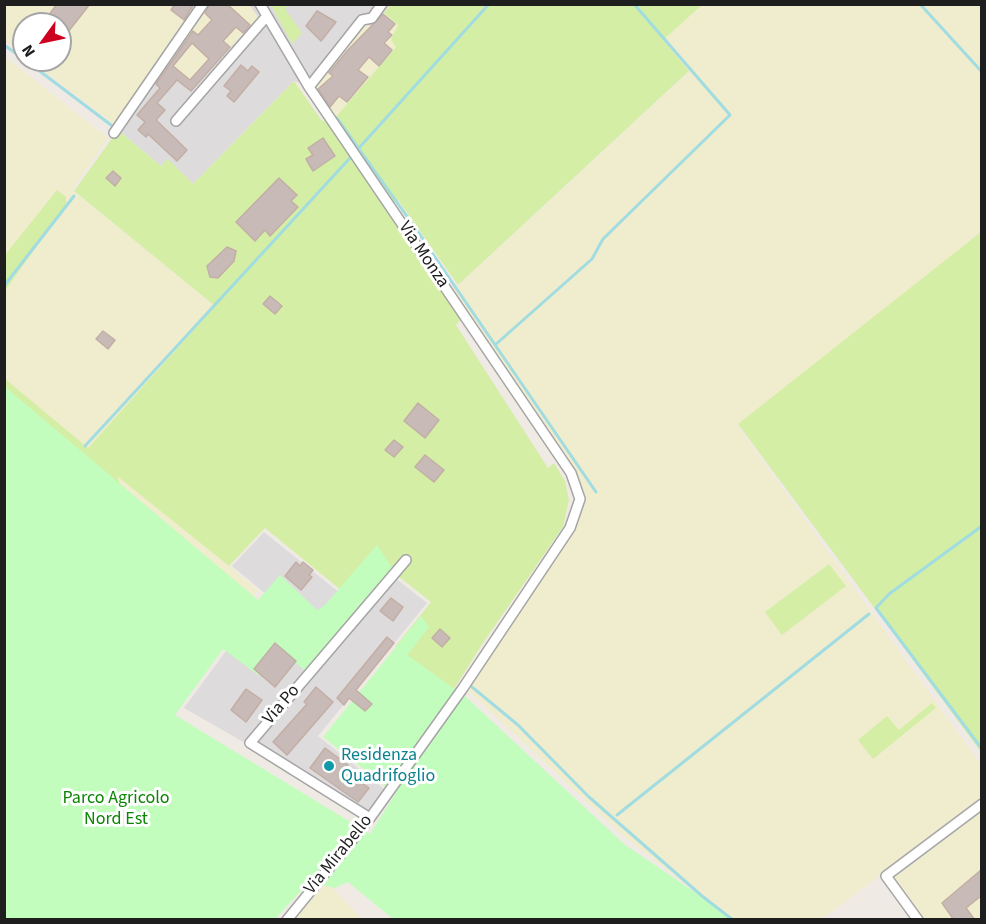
<!DOCTYPE html>
<html>
<head>
<meta charset="utf-8">
<style>
  body { margin:0 }
  #map { position:relative; width:986px; height:924px; overflow:hidden; background:#f0eae4; font-family:"Source Sans 3",sans-serif }
  canvas { display:block }
  .frame { position:absolute; inset:0; border:6px solid #1e1e1e; pointer-events:none }
  .north { position:absolute; left:12px; top:12px; width:60px; height:60px; box-sizing:border-box; background:#fff; border:2px solid #a5a5a5; border-radius:50%; rotate:237deg; font-size:16px; font-weight:700; line-height:24px; text-align:center; color:#1e1e1e }
  .north::after { content:''; display:block; margin:auto; width:21px; height:27px; background:#cd0020; clip-path:polygon(50% 0,100% 100%,50% 72%,0 100%) }
</style>
</head>
<body>
<div id="map">
<canvas width="986" height="924"></canvas>
<div class="frame"></div>
<div class="north">N</div>
</div>
<script>
const g = document.querySelector('canvas').getContext('2d');
g.lineJoin = 'round';
function fillPath(path, color) {
  g.fillStyle = color;
  g.fill(path, 'evenodd');
}
function strokePath(path, color, width, dash) {
  g.strokeStyle = color;
  g.lineWidth = width;
  g.lineCap = dash ? 'butt' : 'round';
  g.setLineDash(dash || []);
  g.stroke(path);
}
function label(font, color, halo, rows, align = 'center') {
  g.font = font + ' "Source Sans 3",sans-serif';
  g.lineWidth = 6;
  g.setLineDash([]);
  g.textBaseline = 'middle';
  g.strokeStyle = halo;
  g.fillStyle = color;
  for (const [text, x, y, turn = 0] of rows) {
    g.save();
    g.translate(x, y);
    g.rotate((+turn || 0) * Math.PI / 180);
    g.textAlign = isNaN(turn) ? turn : align;
    if (halo) g.strokeText(text, 0, 0);
    g.fillText(text, 0, 0);
    g.restore();
  }
}
fillPath(new Path2D(`
  M249 5H390L371 27 365 22 314 88 294 81 193 184 168 160 161 166 118 130 162 68 191 91 258 17Z
  M264 532 356 606 389 573 427 603 318 736 384 789 369 814 184 708 267 595 232 566Z`), '#dddbdc');
fillPath(new Path2D(`
  M4 5H196L114 124 29 60H60V24H24V56L5 41Z
  M206 5H249L258 17 191 91 162 68Z
  M702 5H981V236L868 331 737 425 981 765V799L822 919H730L621 834 462 685 584 509 570 476 447 293 462 282 689 72 663 40Z
  M384 13 398 25 396 47 334 119 314 88 365 22 371 27Z
  M4 56 108 138 72 190 215 306 87 450 258 590 174 708 5 605Z
  M981 812V919H925L894 878Z
  M324 879 362 919 292 920Z`), '#f0edce');
fillPath(new Path2D(`
  M271 5H288L285 9 302 33 292 44Z
  M390 5H702L663 40 689 71 458 285 398 200 393 204 463 317 456 325 548 468 554 463 565 481 569 500 563 527 483 643 454 689 395 647 431 602 389 569 359 605 265 528 229 566 117 476 124 494 5 394 4 378 88 448 215 306 74 191 118 130 161 166 168 159 193 184 294 81 322 121 334 119 396 47 391 40 398 25 384 13Z
  M57 190 66 197V204L5 291V255Z
  M981 232V752L738 424Z
  M829 564 846 586 782 635 765 612Z
  M932 703 936 708 873 759 858 740 887 716 899 730Z`), '#d5eea6');
fillPath(new Path2D(`
  M4 386 258 600 280 575 317 610 324 606 377 545 395 572 309 674 279 649 258 675 223 649 175 715 370 834 395 794 323 737 421 616 429 627 407 655 466 697 624 844 734 919H393L348 882 335 888 309 882 275 919H5Z`), '#c3fdbe');
strokePath(new Path2D(`
  M920 4 982 72
  M4 45 24 59
  M25 60 111 125
  M337 118 423 239
  M358 149 489 4
  M432 253 596 492
  M4 286 74 196
  M495 345 592 259 603 239 730 115 634 4
  M85 446 350 158
  M982 526 889 594 876 608 982 749
  M472 687 518 725 589 797 702 896 733 920
  M617 815 869 614`), '#a1dce1', 3);
const building = new Path2D(`
  M57 4H90L68 32 48 16Z
  M175 4H194L184 20 171 10Z
  M210 4H227L250 25 243 33 236 27 223 41 230 47 191 91 177 80 157 103 165 110 156 120 187 150 177 161 148 134 146 137 138 130 145 122 137 115 160 88 156 84 193 31 198 35 212 20 205 13ZM192 43 209 59 190 80 173 66Z
  M317 11 336 22 321 41 306 26Z
  M383 14 395 24 388 32 392 35 384 43 392 50 379 66 369 57 358 70 368 77 347 102 339 96 330 107 318 89 333 76 329 73 347 51Z
  M241 65 248 71 252 66 259 72 234 102 227 96 231 91 224 86Z
  M323 138 335 156 313 171 306 159 313 155 308 148Z
  M113 171 121 178 115 186 106 178Z
  M279 178 297 195 291 201 298 207 270 236 265 230 255 241 236 222Z
  M227 247 236 251 234 261 218 278 210 277 207 266Z
  M270 296 282 306 275 314 263 304Z
  M103 331 115 340 108 349 96 339Z
  M418 403 439 420 425 438 404 421Z
  M394 440 403 447 394 457 385 450Z
  M425 455 444 470 434 482 415 467Z
  M296 562 300 566 303 562 313 570 309 575 312 577 301 590 285 576Z
  M391 598 403 607 393 621 380 611Z
  M440 629 450 638 442 647 432 638Z
  M387 637 394 643 356 690 372 704 365 711 349 698 344 705 337 698Z
  M275 643 296 661 275 687 254 669Z
  M316 687 333 702 287 755 273 742 307 704 304 702Z
  M246 689 262 700 246 722 231 710Z
  M325 748 348 765 344 770 369 788 358 802 310 768Z
  M981 870V896L966 908 975 920H954L942 903Z`);
fillPath(building, '#c8bbb7');
strokePath(building, '#c3aea5', 1.5);
const minor = new Path2D(`
  M260 4 309 87 571 473 580 499 570 528 463 688 370 818 287 920
  M309 87 362 20 372 18 382 4
  M176 121 266 17
  M114 133 203 4
  M370 818 250 743 406 560
  M918 920 886 876 982 804`);
strokePath(minor, '#a5a5a5', 12);
strokePath(minor, '#fff', 9);
for (const [x, y, r, color] of [
  [329,766,6,"#0f9aa8"]
]) {
  const dot = new Path2D();
  dot.arc(x, y, r, 0, 2 * Math.PI);
  g.fillStyle = color;
  g.fill(dot);
  strokePath(dot, '#fff', 2);
}
label('18px', '#1e1e1e', '#fff', [
  ["Via Monza",423,255,56],
  ["Via Po",282,705,-49],
  ["Via Mirabello",339,855,-51]
]);
label('18px', '#0d838f', '#fff', [
  ["Residenza",341,756],
  ["Quadrifoglio",341,777]
], 'left');
label('18px', '#0d8504', '#fff', [
  ["Parco Agricolo",116,799],
  ["Nord Est",116,820]
]);
</script>
</body>
</html>
